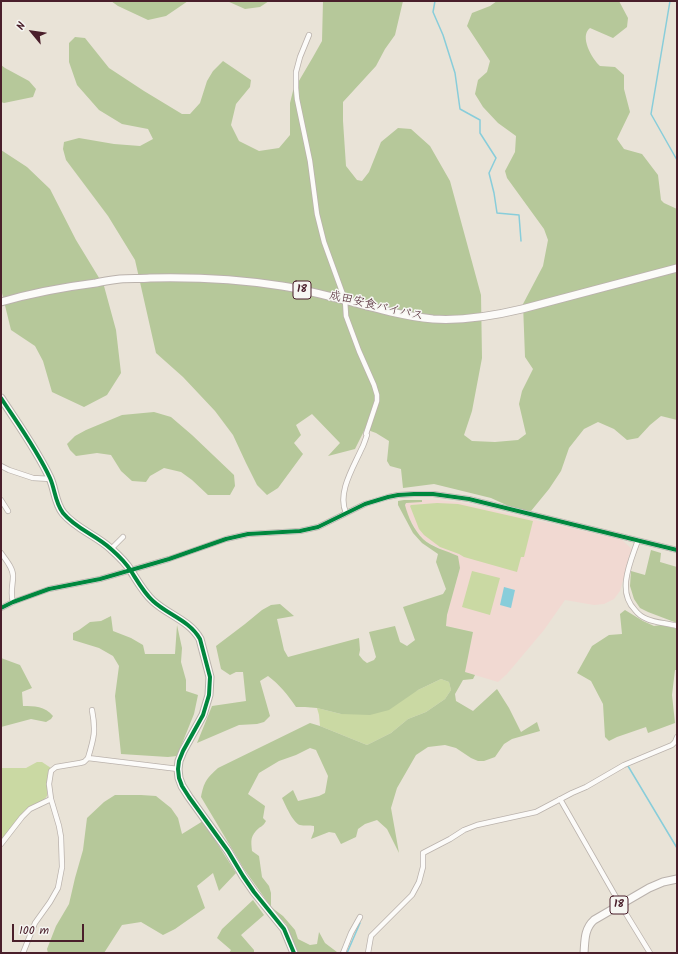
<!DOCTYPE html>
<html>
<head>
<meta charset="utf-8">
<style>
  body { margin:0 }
  #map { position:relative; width:678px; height:954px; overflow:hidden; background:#e9e3d7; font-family:Kalam,sans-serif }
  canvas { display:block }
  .frame { position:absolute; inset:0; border:2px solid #4a1f2b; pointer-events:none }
  .north { position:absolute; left:12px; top:12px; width:40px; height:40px; -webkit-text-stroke:3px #f6f6f2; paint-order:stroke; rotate:299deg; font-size:11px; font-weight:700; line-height:16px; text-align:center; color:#4a1f2b }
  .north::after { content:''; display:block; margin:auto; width:14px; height:18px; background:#4a1f2b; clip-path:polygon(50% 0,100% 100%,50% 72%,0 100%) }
  .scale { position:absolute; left:12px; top:924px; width:72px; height:18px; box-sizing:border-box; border:2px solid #4a1f2b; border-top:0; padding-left:5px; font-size:12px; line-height:14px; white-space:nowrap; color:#4a1f2b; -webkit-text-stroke:3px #f6f6f2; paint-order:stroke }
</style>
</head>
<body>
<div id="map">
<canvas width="678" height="954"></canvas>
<div class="frame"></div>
<div class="north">N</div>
<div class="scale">100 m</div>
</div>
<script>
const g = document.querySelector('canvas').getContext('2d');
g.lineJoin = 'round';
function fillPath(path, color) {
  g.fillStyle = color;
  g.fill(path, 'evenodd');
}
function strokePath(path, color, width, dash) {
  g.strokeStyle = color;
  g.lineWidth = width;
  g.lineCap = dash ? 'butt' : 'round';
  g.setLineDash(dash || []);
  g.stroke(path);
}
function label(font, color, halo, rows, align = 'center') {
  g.font = font + ' Kalam,"Klee One",sans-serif';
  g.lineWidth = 3;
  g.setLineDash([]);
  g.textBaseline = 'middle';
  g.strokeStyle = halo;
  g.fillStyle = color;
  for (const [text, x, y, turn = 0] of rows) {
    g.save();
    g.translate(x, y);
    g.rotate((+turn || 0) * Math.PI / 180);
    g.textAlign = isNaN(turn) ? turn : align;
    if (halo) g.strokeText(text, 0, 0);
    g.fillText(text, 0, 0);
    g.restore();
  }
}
fillPath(new Path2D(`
  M407 500H439L458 502 622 540 632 549 620 591 614 599 604 604 594 605 565 600 544 630 507 674 498 682 465 672 473 632 446 626 447 615 460 568 439 548 424 540 416 530 406 512 405 505Z`), '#f1d9d2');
fillPath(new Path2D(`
  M437 503 458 504 533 521 524 557H521L517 572 464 557 459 554 440 547 424 535 419 529 410 506 411 505Z
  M472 571 500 578 490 615 462 607Z
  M441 679 449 682 451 690 445 699 426 712 408 719 391 733 367 745 320 726 319 715 317 708 341 714 418 690Z
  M37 762H42L51 768 48 771 47 796C44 802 31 805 25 810 19 816 15 824 10 831 7 835 4 838 1 841V768H26Z`), '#cad9a3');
fillPath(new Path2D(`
  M111 1H188L166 16 148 20 118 6Z
  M227 1H269L260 7 245 9Z
  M323 1H403L395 35 385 49 376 66 343 102V121L346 166 357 180 362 181 369 172 381 142 398 128 411 129 430 146 450 181 481 295 482 358 472 411 464 435 472 441 495 442 518 440 526 434 519 404 522 391 533 369 525 357 523 304 543 266 548 240 544 229 507 178 505 171 515 152 516 136 498 123 483 107 475 94 478 80 487 72 490 61 467 26 472 13 490 6 497 1H619L628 18 627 27 613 38 590 28C579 36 592 59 600 66L615 67 624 75V89L630 112 617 139 624 149 642 154 658 175 661 200 664 203 677 209V420L661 416 650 425 638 438 627 440 614 429 598 422 584 429 569 448 561 471 549 489 531 511 515 509 491 498 434 484 403 488 401 469 390 466 387 461 389 441 376 433 365 429 355 449 328 456 340 443 312 414 296 425 301 435 294 443 303 454 278 488 267 495 257 485 246 463 233 435 215 411 183 377 156 353 135 260 108 216 66 160 63 149 64 142 79 138 114 144 140 146 153 139 148 129 122 124 99 110 77 85 69 62V43L75 37 85 38 109 68 144 91 182 114H190L200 103 207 81 213 71 223 61 251 80 250 87 236 104 231 125 239 141 259 151 279 148 290 135V103L293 91 313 57 322 41Z
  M1 65 5 68 29 81 36 89 33 97 4 103 1 102Z
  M1 150 27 167 50 189 76 240 104 286 116 330 121 373 107 395 84 407 52 392 43 361 35 346 11 330 1 289Z
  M154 412 171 417 192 435 234 475 235 486 230 495H208L192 480 181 472 164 468 150 476 146 482 132 481 121 471 111 455 97 453 76 456 70 450 67 444 75 436 86 430 122 415Z
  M404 500H422V502L406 503 405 505C408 517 414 530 423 539 431 547 447 551 458 556L460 568 447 615 446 626 473 632 465 672 475 675 473 679 463 680 455 694 456 701 473 711 497 689 509 708 521 732 537 722 540 731 512 739 504 744 495 757 484 761H478L471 758 456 748 445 745 428 747 416 755 397 788 391 808 399 853 387 829 377 820 365 824 358 829 356 837 341 844 335 833 329 832 311 839 314 831V826C309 825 304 826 300 825 293 823 285 804 282 798L293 790 298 801 319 796 325 793 328 776 316 750 310 748 296 755 279 761 259 773 248 794 265 806 263 818 266 821C264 825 262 826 259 828 250 836 251 840 252 851L259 856 262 877 269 886 271 893V907L283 916 295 930 298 939 310 945 317 944 319 932 325 943 337 952 336 953H298L286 924 276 914 244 869 201 797C204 782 206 779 218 768L310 723 320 726 367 745 391 733 408 719 426 712 445 699 451 690 449 682 441 679 418 690 389 710 370 715 341 714 317 708 305 707H296C288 695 279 684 268 676L260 681 270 716 264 722 257 724 239 725 197 743 212 706 246 701 243 672H236L230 675 221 669 216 646 245 624 262 610 271 605 280 604 294 616 277 619 284 650 288 657 359 638 360 650 359 655 363 660 367 663 374 660 376 657 369 632 395 626 400 642 407 646 415 640 403 607 443 594 446 589 436 562 438 554 422 543 413 533 398 505V501Z
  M651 550 661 553 660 562 677 567V623L648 612 640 608 634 599 630 586 631 571 645 575Z
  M625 610 643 621 654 626 661 625 674 628 677 629V670H675L672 695 675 723 648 733 646 727 617 737 609 741 605 737 603 704 591 681 577 673 592 646 609 635 622 634 620 614Z
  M111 616 113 631 131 638 143 645 145 654H175L177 625 182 648 181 662 186 680V691L198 695 194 714 177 756 168 757 121 754 115 696 119 666 113 656 99 648 73 640V633L79 630 90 622 101 621Z
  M1 658 20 665 32 688 22 692 23 706C34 706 45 706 53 716L51 719 46 722 31 719 1 727Z
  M115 795H141L156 796 171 808 178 818 182 834 203 821 236 873 219 891 213 873 197 886 205 908 175 929 163 935 141 922 122 925 104 953H48L47 949 56 926 69 904 75 878 83 850 87 818 104 802Z
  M253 900 264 915 241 935 254 950V953H229L231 950 217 938 222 929Z`), '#b6c89a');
fillPath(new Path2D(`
  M504 587 515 590 511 608 500 605Z`), '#88cdda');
strokePath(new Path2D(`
  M435 1 433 12 443 35 455 73 460 109 480 120V133L496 158 489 173 494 193 497 213 519 215 521 241
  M670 1 651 114 677 160
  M628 766 677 848
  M347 953 360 923
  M570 953H582`), '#88cdda', 1.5);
const street = new Path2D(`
  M309 35 300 57 296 72V88L297 99 310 161 317 214 324 242 345 300 346 316 359 351 374 385 377 395V401L366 434 367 435C365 440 364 445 361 450 353 468 337 493 346 513
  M1 466 9 470 33 478 51 479
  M1 500 8 511
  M638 540C631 561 616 591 635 610 638 614 642 617 647 619 656 623 667 623 677 626
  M111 549 123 537
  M1 553C6 560 13 568 13 576 13 585 10 593 13 602
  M1 608 13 602 49 589 100 579 169 559 226 539 248 534 300 531 318 527 365 504 388 497 398 495 414 494H433L469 499 677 550
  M88 758C94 738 96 731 92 710
  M560 799 620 904 650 953
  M1 844 22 817 30 809 51 799
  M23 953 35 923 50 902 58 888 62 867 61 837 59 826 51 799 49 784 51 771 56 767 80 763 84 762 88 758 178 769
  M343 953 351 933 360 917
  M368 953 371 936 412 895 419 882 423 867V853L450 839 464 830 477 825 536 812 572 793 586 787 624 765 672 745 675 742 677 737`);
const secondary = new Path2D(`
  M1 398C18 424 37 450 50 478 55 489 55 503 63 513 76 529 96 535 111 549 119 556 126 563 131 571 138 582 144 593 153 601 168 615 189 620 200 639L210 677 209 695 203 715 183 751 179 761 178 769 179 778 182 786 189 797 228 851 243 876 254 892 284 929 294 953`);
const primary = new Path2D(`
  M1 302C32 293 64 287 96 283 104 281 112 280 120 279 130 278 140 279 150 278 194 277 238 279 282 286 333 294 382 314 433 319 463 321 493 316 522 309L677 268
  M584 953C585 941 584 929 594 920L649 888 663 882 677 879`);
strokePath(street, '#bab2ac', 6);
strokePath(secondary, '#bab2ac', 9);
strokePath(primary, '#bab2ac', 9);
strokePath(street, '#fcfbf9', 4.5);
strokePath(secondary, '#fcfbf9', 7);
strokePath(primary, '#fcfbf9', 7);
strokePath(new Path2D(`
  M1 398C18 424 37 450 50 478 55 489 55 503 63 513 76 529 96 535 111 549 119 556 126 563 131 571 138 582 144 593 153 601 168 615 189 620 200 639L210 677 209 695 203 715 183 751 179 761 178 769 179 778 182 786 189 797 228 851 243 876 254 892 284 929 294 953
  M1 608 13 602 49 589 100 579 169 559 226 539 248 534 300 531 318 527 365 504 388 497 398 495 414 494H433L469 499 677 550`), '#00873e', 4);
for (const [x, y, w] of [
  [302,290,18],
  [619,905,18]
]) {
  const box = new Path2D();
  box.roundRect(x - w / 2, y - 9, w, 18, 3);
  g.fillStyle = '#f6f6f2';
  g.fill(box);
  strokePath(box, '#4a1f2b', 1);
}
label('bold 11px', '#4a1f2b', null, [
  ["18",302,290],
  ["18",619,905]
]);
label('12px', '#4a1f2b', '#f6f6f2', [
  ["成田安食バイパス",376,307,13]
]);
</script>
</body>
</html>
